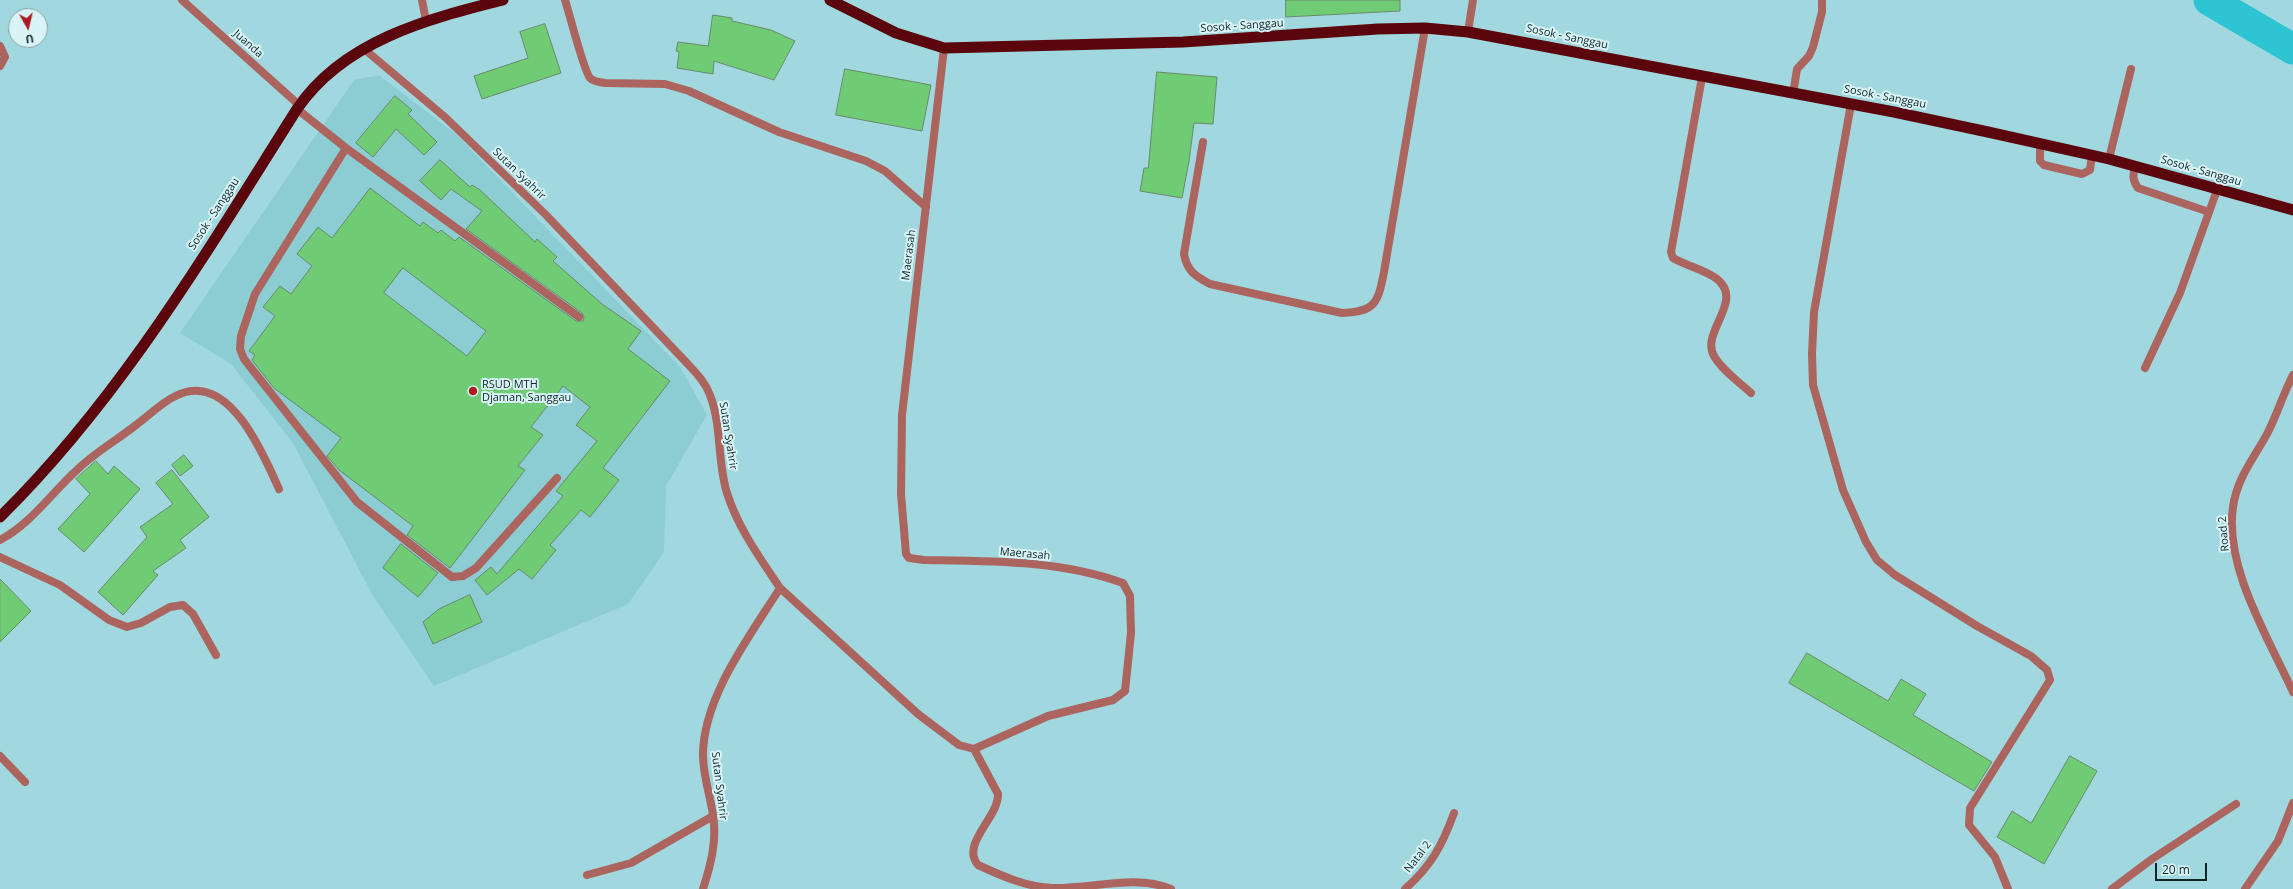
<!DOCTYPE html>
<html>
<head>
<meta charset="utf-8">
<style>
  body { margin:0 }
  #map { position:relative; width:2293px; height:889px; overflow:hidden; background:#a1d8df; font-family:"Open Sans",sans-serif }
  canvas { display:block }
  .north { position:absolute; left:8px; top:8px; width:40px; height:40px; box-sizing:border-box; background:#d8f4f7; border:1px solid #88a1a4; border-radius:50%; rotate:172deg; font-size:11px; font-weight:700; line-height:16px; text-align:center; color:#0f2528 }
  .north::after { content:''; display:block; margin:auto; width:14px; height:18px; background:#ac1921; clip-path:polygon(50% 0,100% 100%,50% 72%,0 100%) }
  .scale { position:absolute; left:2155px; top:863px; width:52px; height:18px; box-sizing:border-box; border:2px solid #0f2528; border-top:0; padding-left:5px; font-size:12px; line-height:14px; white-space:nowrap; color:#0f2528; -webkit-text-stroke:3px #d8f4f7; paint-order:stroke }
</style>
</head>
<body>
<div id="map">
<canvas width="2293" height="889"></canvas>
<div class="north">U</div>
<div class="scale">20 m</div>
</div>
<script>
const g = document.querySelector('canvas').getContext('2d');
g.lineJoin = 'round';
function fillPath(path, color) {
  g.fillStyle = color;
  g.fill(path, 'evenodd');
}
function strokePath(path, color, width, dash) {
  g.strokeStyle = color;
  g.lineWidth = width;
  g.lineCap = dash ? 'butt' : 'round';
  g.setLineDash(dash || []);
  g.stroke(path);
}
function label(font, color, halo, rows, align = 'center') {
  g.font = font + ' "Open Sans",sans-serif';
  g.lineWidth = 4;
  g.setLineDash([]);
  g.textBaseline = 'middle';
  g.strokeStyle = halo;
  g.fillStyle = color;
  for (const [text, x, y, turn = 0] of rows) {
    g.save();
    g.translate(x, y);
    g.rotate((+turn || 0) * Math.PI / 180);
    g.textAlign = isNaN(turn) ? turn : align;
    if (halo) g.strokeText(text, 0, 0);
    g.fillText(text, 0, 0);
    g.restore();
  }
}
fillPath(new Path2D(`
  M379 75 457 135 680 367 707 415 666 486 664 552 628 604 434 686 373 596 293 443 231 364 180 333 354 80Z`), '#8cccd3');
strokePath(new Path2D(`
  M2209 0 2293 49`), '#2dc4d3', 31);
const building = new Path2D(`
  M1286 0H1400V11L1286 17Z
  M713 15 732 18V21L771 30 795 41 774 80 714 61 713 74 677 68 679 52 676 51 678 42 708 46Z
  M545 24 561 73 482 99 474 76 528 58 520 32Z
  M845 69 931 85 922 131 836 115Z
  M1157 72 1217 77 1213 124 1194 123 1189 161 1182 198 1140 191 1144 168H1148Z
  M395 96 412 110 408 114 437 142 424 155 396 129 373 157 356 143Z
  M440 160 470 187 472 185 480 190 535 242 537 239 557 257 553 261 602 304 641 331 628 349 670 381 603 468 619 480 590 517 581 510 550 545 556 550 532 579 519 569 487 595 475 580 491 567 497 574 563 496 556 491 597 441 576 425 590 407 563 386 531 427 543 435 518 466 525 470 450 568 407 535 413 526 339 470 327 456 341 438 274 388 252 360 255 355 249 351 275 316 263 307 280 286 291 294 312 266 297 254 318 227 332 238 370 188 420 226 423 222 438 233 441 230 455 241 459 237 576 321H583L584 317 582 313 466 229 482 211 451 189 441 200 420 181ZM403 268 486 331 467 356 384 293Z
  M184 455 193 466 180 476 172 465Z
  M96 461 108 474 114 466 140 489 84 552 58 529 90 494 76 479Z
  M172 470 209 517 180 540 186 548 153 571 158 575 123 615 98 592 147 537 140 527 173 504 156 483Z
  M401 544 438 573 418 597 383 568Z
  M0 579 31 611 0 642Z
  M470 595 482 622 433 644 423 622 439 609Z
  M1807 653 1888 701 1901 679 1926 694 1913 715 1992 762 1974 791 1789 683Z
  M2070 756 2097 771 2044 864 1997 837 2012 811 2031 823Z`);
fillPath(building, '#6fcc75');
strokePath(building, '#6a896a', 1);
strokePath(new Path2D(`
  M1851 104 1814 312 1812 354 1813 385 1843 490 1866 542 1877 560 1895 575 1977 626 2031 656 2047 670 2050 680 1970 808 1969 825 1995 857 2008 889
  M297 109 346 148 255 294 241 336 240 349 244 359 357 502 452 577 463 576 476 568 557 478
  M2040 144V161L2044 165 2082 174 2090 170 2092 155
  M346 148 579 317
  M2135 166C2133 175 2132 180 2138 188L2209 212
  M0 540C32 523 52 492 78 469 96 452 117 440 136 425 151 414 167 397 186 392 233 380 264 456 279 489
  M0 557 60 585 109 620 127 627 141 623 170 607 183 605 193 614 216 655
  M2112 889 2152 859 2236 804`), '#ac645e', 8);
strokePath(new Path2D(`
  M182 0 299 105
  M422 0 426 21
  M565 0C570 15 583 69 590 78 594 82 600 82 605 83L665 84 689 91 779 132 866 161 885 171 926 207
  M1468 32 1473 0
  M0 46 5 57 0 66
  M363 48 446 118 546 215 685 361C694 371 705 381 710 395 722 426 717 461 727 493 738 528 760 558 780 588 750 636 703 697 703 755 703 775 710 795 713 815 717 841 711 864 703 889
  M1702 77 1671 252 1673 258C1687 266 1705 270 1717 279 1745 301 1700 332 1714 356 1722 370 1739 382 1751 393
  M1793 94 1797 69 1809 56 1813 47 1822 12V0
  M1203 142 1184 254C1187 271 1195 276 1210 284L1342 313C1375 312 1378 303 1384 272L1425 28
  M2109 159 2131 69
  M2145 368 2180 293 2217 190
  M2293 375C2283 394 2277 415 2267 434 2254 458 2237 478 2233 507 2224 567 2269 639 2293 692
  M780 588 918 714 959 745 974 749 1048 716 1113 700 1125 691 1131 633 1130 596 1123 583C1060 560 990 561 924 560L909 558 906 554 901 494 902 415 944 48
  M974 749 998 794C999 817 960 844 978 865 1002 876 1026 887 1053 888 1092 889 1135 874 1171 889
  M0 756 25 782
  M587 875 631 863 713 816
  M1405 889C1431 866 1442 846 1454 813
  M2245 889 2278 841 2293 803`), '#ac645e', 8);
strokePath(new Path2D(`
  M830 0 896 33 944 48 1183 42 1378 29 1425 28 1468 32 1894 112 1988 132 2109 159 2293 210
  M0 517C121 398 207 251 297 109 343 41 427 19 503 0`), '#5b060c', 11);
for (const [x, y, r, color] of [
  [473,391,5,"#ac1921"]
]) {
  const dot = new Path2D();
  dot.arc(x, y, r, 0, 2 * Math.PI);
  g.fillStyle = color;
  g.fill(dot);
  strokePath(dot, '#d8f4f7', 1.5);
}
label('11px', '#0f2528', '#d8f4f7', [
  ["Sosok - Sanggau",1242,26,-4],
  ["Sosok - Sanggau",1567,37,12],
  ["Juanda",248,44,42],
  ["Sosok - Sanggau",1885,97,11],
  ["Sosok - Sanggau",2201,171,16],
  ["Sutan Syahrir",519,174,44],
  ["Sosok - Sanggau",214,214,-57],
  ["Maerasah",909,255,-83],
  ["Sutan Syahrir",728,436,81],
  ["Road 2",2224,534,-95],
  ["Maerasah",1025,554,5],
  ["Sutan Syahrir",719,786,83],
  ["Natal 2",1418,857,-52]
]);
label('11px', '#0f2528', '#d8f4f7', [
  ["RSUD MTH",482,385],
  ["Djaman, Sanggau",482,398]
], 'left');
</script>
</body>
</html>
